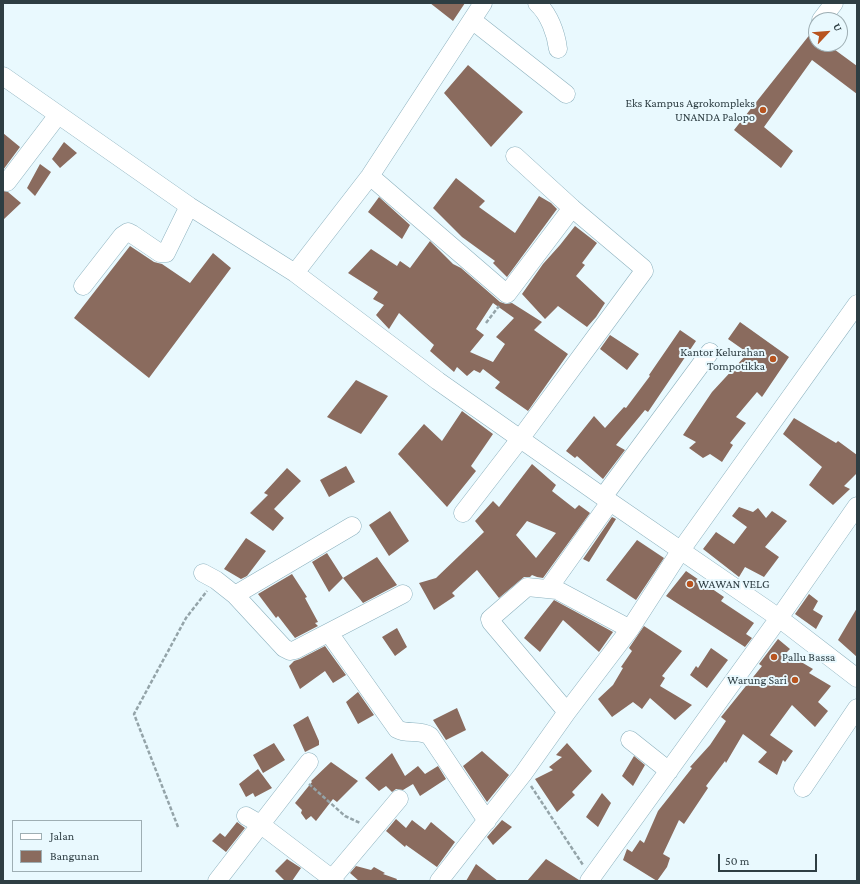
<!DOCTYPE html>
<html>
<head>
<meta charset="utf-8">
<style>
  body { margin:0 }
  #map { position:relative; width:860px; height:884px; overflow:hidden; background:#e9f9fe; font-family:"Crimson Pro",serif }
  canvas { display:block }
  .frame { position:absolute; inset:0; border:4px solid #2e3e43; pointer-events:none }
  .legend { position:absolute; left:12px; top:820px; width:130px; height:52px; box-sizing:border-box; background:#e9f9fe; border:1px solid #9eaeb3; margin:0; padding:5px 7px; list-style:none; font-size:12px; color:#2e3e43 }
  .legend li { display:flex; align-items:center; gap:8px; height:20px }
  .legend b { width:20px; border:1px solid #9eaeb3 }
  .north { position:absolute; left:808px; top:12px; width:40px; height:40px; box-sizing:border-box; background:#e9f9fe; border:1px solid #9eaeb3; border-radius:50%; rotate:64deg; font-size:11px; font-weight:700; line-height:16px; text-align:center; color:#2e3e43 }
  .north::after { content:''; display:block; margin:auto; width:14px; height:18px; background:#b8541f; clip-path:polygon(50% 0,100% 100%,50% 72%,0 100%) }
  .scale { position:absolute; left:718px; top:854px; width:99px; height:18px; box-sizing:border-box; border:2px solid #2e3e43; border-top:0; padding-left:5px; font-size:12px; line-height:14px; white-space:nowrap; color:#2e3e43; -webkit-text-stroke:3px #e9f9fe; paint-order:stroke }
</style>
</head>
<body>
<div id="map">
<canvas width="860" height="884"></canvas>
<div class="frame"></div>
<ul class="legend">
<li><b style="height:5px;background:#fff"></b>Jalan</li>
<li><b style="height:11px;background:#8a6b5e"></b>Bangunan</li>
</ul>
<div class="north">U</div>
<div class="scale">50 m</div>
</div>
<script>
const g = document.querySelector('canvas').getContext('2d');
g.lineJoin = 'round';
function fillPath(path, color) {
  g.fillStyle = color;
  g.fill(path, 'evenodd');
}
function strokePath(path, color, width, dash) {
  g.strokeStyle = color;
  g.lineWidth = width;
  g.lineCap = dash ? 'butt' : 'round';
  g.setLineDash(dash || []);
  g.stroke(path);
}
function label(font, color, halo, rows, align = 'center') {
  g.font = font + ' "Crimson Pro",serif';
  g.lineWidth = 4;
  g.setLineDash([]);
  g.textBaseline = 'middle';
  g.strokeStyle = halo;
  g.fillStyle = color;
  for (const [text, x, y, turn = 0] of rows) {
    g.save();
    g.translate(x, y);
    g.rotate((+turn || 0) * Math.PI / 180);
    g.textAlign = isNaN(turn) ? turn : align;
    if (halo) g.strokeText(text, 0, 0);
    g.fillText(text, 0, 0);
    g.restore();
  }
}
fillPath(new Path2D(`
  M430 3H465L453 21Z
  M815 28 816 29V44H827L857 66V94L812 60 764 127 793 151 781 168 734 130Z
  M468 65 523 112 491 147 444 93Z
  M3 133 20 147 3 170Z
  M64 142 77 153 60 168 52 159Z
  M40 164 51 172 35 196 27 188Z
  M456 178 485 201 479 207 515 233 539 196 551 203 557 209 507 277 493 263 495 261 462 237 433 208Z
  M3 191 8 192 21 203 3 220Z
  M379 197 410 225 402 239 368 212Z
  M575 226 597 243 582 263 585 265 576 276 605 303 596 317 587 327 558 306 545 319 522 294 543 264 560 245Z
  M430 241 453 264 461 268 500 302 506 304 512 303 542 322 534 330 568 354 528 411 495 388 500 382 483 369 480 373 474 370 467 376 457 367 454 372 430 351 434 345 399 313 389 329 376 315 384 305 373 299 378 292 348 273 371 249 397 266 400 261 410 268ZM493 303 514 318 496 337 505 344 493 362 470 352 484 335 476 329Z
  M130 246 154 262 162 264 190 283 213 253 231 268 149 378 74 318Z
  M740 322 789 357 762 397 757 392 736 417 746 423 730 443 733 445 722 462 710 454 703 458 689 448 696 442 683 435 712 392 748 353 728 339Z
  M680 330 696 341 648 412 645 410 616 445 625 450 603 479 577 456 575 458 566 451 594 416 605 428 624 407 626 408 650 376 649 375Z
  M610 335 639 354 627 370 600 349Z
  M356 380 388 396 361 434 327 417Z
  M462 411 493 434 471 466 476 471 447 507 398 454 424 424 442 441Z
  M794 418 836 443 838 441 857 455V473L844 486 850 489 833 505 809 485 822 467 783 434Z
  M532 464 556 485 552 491 575 509 579 505 590 513 543 578 537 577 532 575 530 577H524L499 598 477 570 452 593 455 596 434 610 419 583 436 578 484 532 475 521 493 501 499 507ZM527 521 556 533 536 558 516 535Z
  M346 466 355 482 329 497 320 480Z
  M287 468 301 481 274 509 284 518 273 531 250 513 268 495 264 493Z
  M739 507 753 512 758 508 766 518 772 511 787 521 765 547 779 557 764 577 745 567 739 577 703 549 716 532 734 544 747 527 732 516Z
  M390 511 409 541 389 556 369 525Z
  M612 517 616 519 589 562 583 559Z
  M246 538 266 551 247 576 241 579 224 569Z
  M637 540 664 558 636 600 606 580Z
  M327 553 343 578 329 592 312 562Z
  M377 557 397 585 363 603 343 578Z
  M686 571 724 597 721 601 754 623 746 634 752 638 745 647 666 596Z
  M292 574 307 597 305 598 318 622 315 623 318 626 295 638 278 616 276 618 258 594Z
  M809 594 818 601 813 610 823 616 816 629 795 614Z
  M554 600 613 632 599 652 563 620 540 652 524 638Z
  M857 608V657L838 640Z
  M644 626 682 651 662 676 665 678 660 686 692 705 675 720 650 698 642 709 633 702 612 717 598 699 613 685 623 668 621 667 632 651 629 648Z
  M397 628 407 647 395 656 382 637Z
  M778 639 790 649 786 653 813 669 809 673 831 686 818 702 828 711 815 727 792 705 770 735 793 751 785 762 783 760 777 775 758 762 767 752 743 734 726 763 725 761 706 786 708 788 684 824 679 820 663 854 670 858 667 867 657 881 623 860 627 849 632 852 640 840 644 843 658 811 692 768 690 767 710 745 726 721 721 717 762 666 759 664Z
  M325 646 346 675 333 683 325 671 300 689 289 666 294 661 300 659Z
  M711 648 728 660 707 688 690 675 696 666 698 668Z
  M358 692 374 715 358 724 346 702Z
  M457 708 466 730 446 740 433 720Z
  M308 716 319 741V745L305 752 293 725Z
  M274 743 285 760 263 773 253 755Z
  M567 743 592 771 572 792 575 795 557 812 535 779 553 770 549 767 562 757 556 755Z
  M482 751 509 775 487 802 463 766Z
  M392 753 405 776 418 766 425 774 438 766 446 779 420 796 413 784 403 790 396 789 392 792 386 786 379 791 365 778Z
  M634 756 645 765 633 786 622 776Z
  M331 762 358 781 337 802 333 799 316 821 311 816 306 820 301 813 302 810 295 803 312 782 311 781Z
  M258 769 272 788 255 797 253 793 246 797 239 784Z
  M602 793 611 803 598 827 586 817Z
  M396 819 406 828 412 820 425 830 431 822 455 842 437 867 406 845 405 847 386 831Z
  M502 820 512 827 493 845 487 837Z
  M237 822 245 828 226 852 212 841 220 833 225 837Z
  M287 859 301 868 292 881H285L275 871Z
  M546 859 579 880V881H527Z
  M476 864 498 881H466Z
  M356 866 371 870 374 867 385 873 383 874 397 879 396 881H359L350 873Z`), '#8a6b5e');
const minor = new Path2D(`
  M537 3C549 14 556 33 558 49
  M472 20 566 94
  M821 20 834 3
  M3 76 189 206 295 273 438 381 603 497 779 618 857 678
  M370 176 507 294 572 208
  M7 182 58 115
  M295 273 370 176 483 3
  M83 286 122 236 128 232 132 234 160 253H166L189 206
  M603 497 710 352
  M463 513 520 439 644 271 643 268 572 208 515 156
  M352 526 235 595 284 648 290 651 295 650 403 594
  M203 573 216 580 235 595
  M548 589 610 502
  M329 633 397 729C407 735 419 729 430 736L487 821
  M567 712 491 622 490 619 527 587 557 590 630 629
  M630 740 669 771
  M803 788 857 708
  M246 816 260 824 335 881
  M217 881 309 762
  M330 881 399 799
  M439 881 523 774 567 712 630 629 681 550 857 304
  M589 881 779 618 857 506`);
strokePath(minor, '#8cb1be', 19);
strokePath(new Path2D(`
  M486 323 499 306
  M309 784 345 816 360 823
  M531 786 583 865
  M178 827 134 714 186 618 207 591`), '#94a4a9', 2.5, [4, 2]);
strokePath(minor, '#fff', 18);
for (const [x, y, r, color] of [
  [763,110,4,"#b8541f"],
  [773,359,4,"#b8541f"],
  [690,584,4,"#b8541f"],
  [774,657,4,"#b8541f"],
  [795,680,4,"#b8541f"]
]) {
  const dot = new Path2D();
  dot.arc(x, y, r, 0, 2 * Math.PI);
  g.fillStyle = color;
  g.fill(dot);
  strokePath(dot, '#e9f9fe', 1.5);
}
label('12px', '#2e3e43', '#e9f9fe', [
  ["Eks Kampus Agrokompleks",755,103],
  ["UNANDA Palopo",755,117],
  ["Kantor Kelurahan",765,352],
  ["Tompotikka",765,366],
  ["WAWAN VELG",698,584,"left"],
  ["Pallu Bassa",782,657,"left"],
  ["Warung Sari",787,680]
], 'right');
</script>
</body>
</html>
